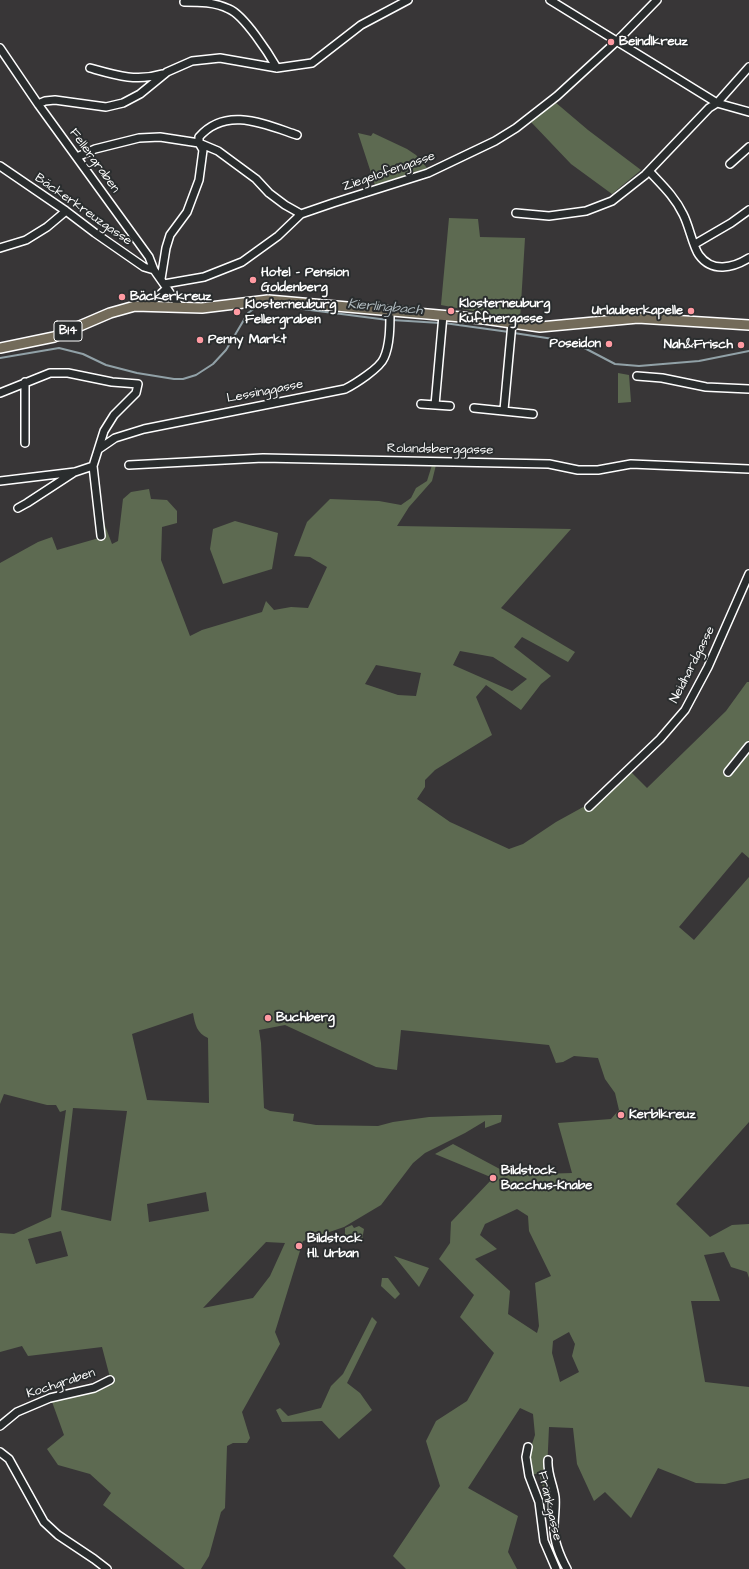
<!DOCTYPE html>
<html>
<head>
<meta charset="utf-8">
<style>
  body { margin:0 }
  canvas { display:block; background:#383637 }
</style>
</head>
<body>
<canvas width="749" height="1569"></canvas>
<script>
const g = document.querySelector('canvas').getContext('2d');
g.lineJoin = 'round';
function fillPath(path, color) {
  g.fillStyle = color;
  g.fill(path, 'evenodd');
}
function strokePath(path, color, width, dash) {
  g.strokeStyle = color;
  g.lineWidth = width;
  g.lineCap = dash ? 'butt' : 'round';
  g.setLineDash(dash || []);
  g.stroke(path);
}
function label(font, color, halo, rows, align = 'center') {
  g.font = font + ' "Architects Daughter",sans-serif';
  g.lineWidth = 4;
  g.setLineDash([]);
  g.textBaseline = 'middle';
  g.strokeStyle = halo;
  g.fillStyle = color;
  for (const [text, x, y, turn = 0] of rows) {
    g.save();
    g.translate(x, y);
    g.rotate((+turn || 0) * Math.PI / 180);
    g.textAlign = isNaN(turn) ? turn : align;
    if (halo) g.strokeText(text, 0, 0);
    g.fillText(text, 0, 0);
    g.restore();
  }
}
fillPath(new Path2D(`
  M555 102 588 130 641 170 612 194 571 164 531 122Z
  M358 133 371 136 373 133 407 149 416 155 427 168 375 185Z
  M449 218 478 219 480 237 525 238 520 320 441 305Z
  M618 373 629 375 631 402 618 403Z
  M432 465H436L432 481 409 507 397 526 571 529 501 608 575 652 568 662 522 637 514 647 551 676 541 684 521 710 486 685 476 697 492 735 435 770 425 780V787L417 799 450 822 509 849 523 844 556 822 585 806 595 797 630 771 647 788 726 711 747 682H749V858L742 852 679 927 694 940 749 877V1122L676 1204 710 1237 732 1225 749 1224V1278L747 1272 731 1267 724 1252 704 1255 720 1301H691L705 1382 749 1387V1478L725 1484 696 1483 658 1468 631 1518 605 1492 594 1501 577 1464 573 1428 549 1427 547 1471 554 1505 552 1522 539 1473 532 1475 528 1456 535 1435 533 1414 520 1408 468 1488 518 1516 508 1552 517 1569H406L393 1556 440 1486 426 1441 436 1421 467 1401 494 1353 460 1317 474 1295 439 1259 450 1243 451 1222 493 1178 435 1154 453 1144 511 1175 572 1173 558 1123 611 1119 619 1110 615 1093 605 1079 598 1058 574 1056 563 1062 556 1063 549 1045 401 1030 397 1070 376 1067 285 1025 259 1030 261 1043 264 1108 270 1111 294 1114 293 1121 316 1125 378 1126 393 1122 429 1117 495 1115H502L501 1122 485 1128V1121L465 1133 425 1153 413 1163 381 1205 344 1227 303 1241 275 1332 280 1344 242 1412 250 1438 247 1443H233L227 1446 225 1508 221 1512 209 1556 201 1569H185L103 1505 111 1493 90 1474 58 1465 47 1449 64 1435 51 1399 112 1385 102 1347 28 1356 22 1346 0 1352V1233L14 1234 51 1217 66 1110 60 1112 56 1105H47L4 1094 0 1104V563L38 542 52 537 57 550 99 538 104 523 112 544 118 541 123 499 131 492 149 489 151 499 167 500 177 511V523L162 527 161 560 190 636 202 630 262 612 266 601 274 610 291 607 308 608 327 567 310 557 294 556 307 522 330 499 379 501 401 505 411 498 416 488 427 481ZM460 651 493 657 527 679 512 691 453 665ZM376 665 421 673 416 696 398 695 365 684ZM193 1013C195 1025 197 1033 208 1038L209 1103 147 1100 132 1034ZM73 1108 127 1111 111 1221 61 1210ZM206 1192 209 1211 149 1222 147 1204ZM517 1209 528 1216 529 1231 551 1276 535 1283 539 1326 537 1333 508 1314 510 1291 475 1259 497 1249 480 1235 485 1224ZM61 1231 68 1256 36 1264 28 1239ZM266 1242 285 1243 270 1276 253 1298 203 1308ZM569 1332 575 1344 572 1356 579 1372 560 1382 552 1353 553 1341Z
  M235 521 278 533 272 569 223 584 210 549 213 529Z
  M352 1225 354 1228 359 1226 364 1229 362 1240 356 1242 345 1235V1228Z
  M394 1256 429 1268 419 1287Z
  M382 1278H388L400 1294 395 1299 381 1286Z
  M372 1317 377 1322 347 1383 360 1393 372 1410 339 1439 322 1421 282 1422 276 1410 280 1408 288 1416 321 1408 331 1386 343 1374Z`), '#5d6a51');
strokePath(new Path2D(`
  M392 320 440 323
  M444 323 509 332
  M514 333 573 342 615 364 639 366 699 361 749 351
  M0 358 59 348 83 354 106 365 137 373 174 379H183L196 375 213 364 226 350 248 313 255 308 263 306H279L388 320`), '#91a1a7', 2);
const minor = new Path2D(`
  M550 0 717 103 749 112
  M184 2C199 2 215 2 229 9 244 15 269 54 277 68
  M0 48 38 104 149 257 154 270 180 307
  M90 68C115 75 136 82 162 74
  M38 104 45 101 55 100 106 107 123 103 140 94 167 72 192 61 220 58 277 68 312 63 361 25 408 0
  M77 157 95 149 139 138 160 137 199 143 218 151 256 179 269 193 285 205 301 214
  M730 164 749 147
  M0 166 66 211 95 233 144 267 154 270
  M649 171C662 185 675 197 683 214 689 225 693 247 699 255 712 273 733 268 749 258
  M516 213 549 216 586 211 612 201 645 175 709 108 717 103 749 67
  M695 244 731 223 749 210
  M0 248 26 240 47 227 66 211
  M161 279 166 248 170 235 187 212 199 180 203 150 199 143V137C226 106 264 124 297 135
  M164 284 204 277 242 262 278 236 301 214 333 203 428 173 495 141 516 128 557 96 617 41 657 0
  M148 306 167 288
  M637 376 662 378 706 387 749 389
  M25 382V443
  M0 393 50 373H68L112 382 138 384 136 393 114 415 104 431 93 466 101 536
  M421 404 450 406
  M435 405 443 315
  M474 408 533 414
  M504 410 512 323
  M99 449 115 438 144 429 345 389C355 384 380 368 384 358 390 345 390 326 390 312
  M129 465 263 458 549 464 578 470H598L631 464 749 469
  M0 481 75 472 93 466
  M18 508 27 503 73 473
  M728 772 749 746
  M589 807 660 739 685 710 708 667 749 574
  M0 1426 17 1412 50 1398 94 1388 110 1380
  M528 1447 526 1457 529 1476 539 1502 544 1541 556 1569
  M0 1452 9 1459 44 1522 58 1535 94 1559 107 1569
  M548 1460C547 1473 553 1484 555 1497 556 1507 554 1517 554 1528 554 1543 560 1556 567 1569`);
const major = new Path2D(`
  M0 348 54 337 110 313 135 306 202 308 268 300 484 319 540 327 638 318 749 325`);
strokePath(minor, '#fff', 10);
strokePath(major, '#fff', 12);
strokePath(minor, '#2a2d2e', 7);
strokePath(major, '#736b5a', 9);
for (const [x, y, r, color] of [
  [611,42,4,"#ff9aa2"],
  [253,280,4,"#ff9aa2"],
  [122,297,4,"#ff9aa2"],
  [451,311,4,"#ff9aa2"],
  [691,311,4,"#ff9aa2"],
  [237,312,4,"#ff9aa2"],
  [200,340,4,"#ff9aa2"],
  [609,344,4,"#ff9aa2"],
  [741,345,4,"#ff9aa2"],
  [268,1018,4,"#ff9aa2"],
  [621,1115,4,"#ff9aa2"],
  [493,1178,4,"#ff9aa2"],
  [299,1246,4,"#ff9aa2"]
]) {
  const dot = new Path2D();
  dot.arc(x, y, r, 0, 2 * Math.PI);
  g.fillStyle = color;
  g.fill(dot);
  strokePath(dot, '#2a2d2e', 1.5);
}
for (const [x, y, w] of [
  [68,331,28]
]) {
  const box = new Path2D();
  box.roundRect(x - w / 2, y - 10, w, 20, 3);
  g.fillStyle = '#2a2d2e';
  g.fill(box);
  strokePath(box, '#fff', 1);
}
label('bold 12px', '#fff', null, [
  ["B14",68,331]
]);
label('bold 13px', '#fff', '#2a2d2e', [
  ["Beindlkreuz",619,42],
  ["Hotel - Pension",261,273],
  ["Goldenberg",261,288],
  ["Bäckerkreuz",130,297],
  ["Klosterneuburg",459,304],
  ["Küffnergasse",459,319],
  ["Klosterneuburg",245,305],
  ["Fellergraben",245,320],
  ["Urlauberkapelle",683,311,"right"],
  ["Penny Markt",208,340],
  ["Poseidon",601,344,"right"],
  ["Nah&Frisch",733,345,"right"],
  ["Buchberg",276,1018],
  ["Kerblkreuz",629,1115],
  ["Bildstock",501,1171],
  ["Bacchus-Knabe",501,1186],
  ["Bildstock",307,1239],
  ["Hl. Urban",307,1254]
], 'left');
label('13px', '#fff', '#2a2d2e', [
  ["Fellergraben",94,161,54],
  ["Ziegelofengasse",389,172,-19],
  ["Bäckerkreuzgasse",83,210,35],
  ["Lessinggasse",265,392,-11],
  ["Rolandsberggasse",440,450,1],
  ["Neidhardgasse",693,665,-63],
  ["Kochgraben",61,1384,-18],
  ["Frankgasse",549,1506,77]
]);
label('italic 14px', '#adb8bd', '#2a2d2e', [
  ["Kierlingbach",385,308,5]
]);
</script>
</body>
</html>
